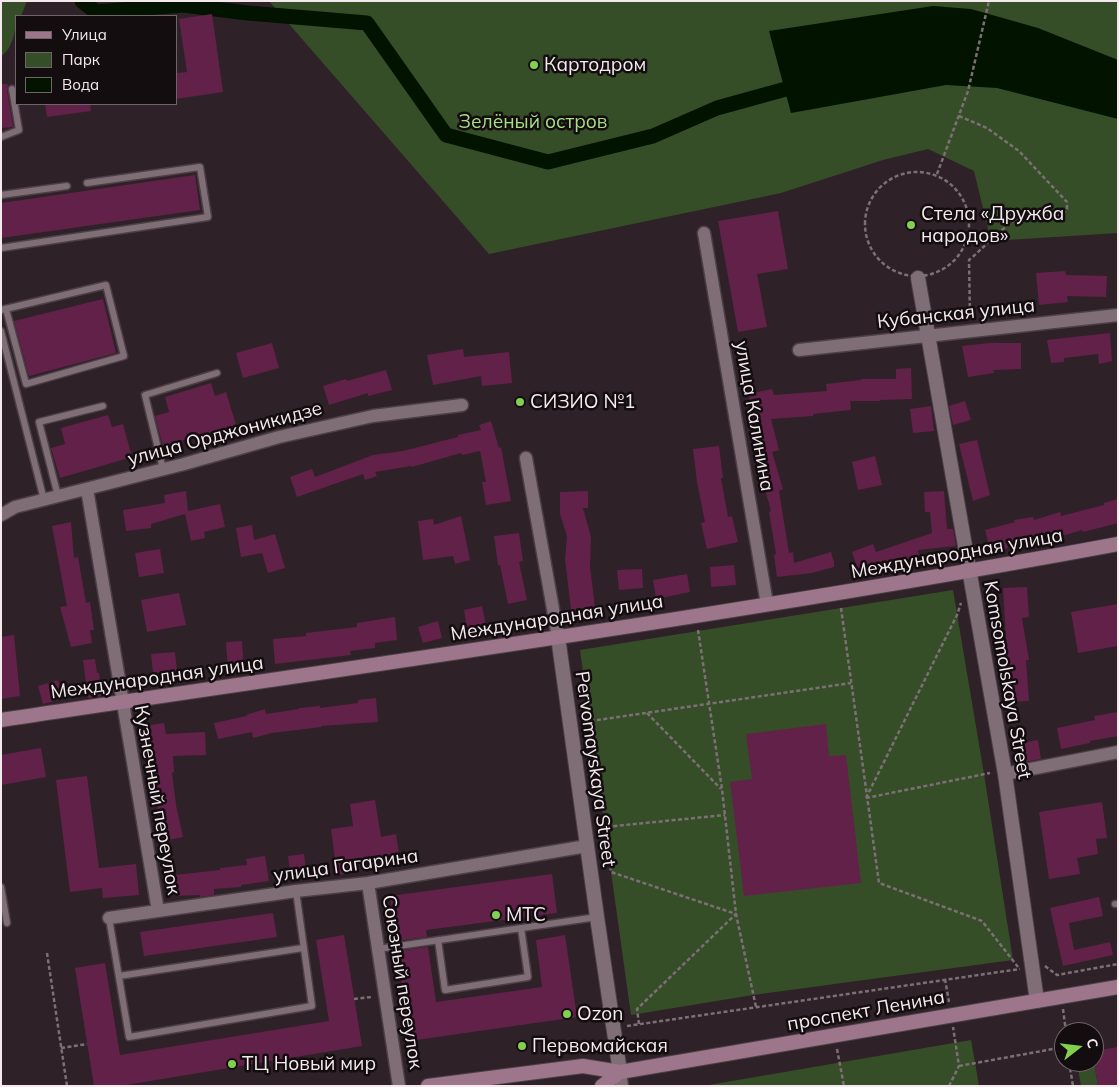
<!DOCTYPE html>
<html>
<head>
<meta charset="utf-8">
<style>
  body { margin:0 }
  #map { position:relative; width:1119px; height:1087px; overflow:hidden; background:#2f2128; font-family:Mulish,sans-serif }
  canvas { display:block }
  .frame { position:absolute; inset:0; border:2px solid #f4eaee; pointer-events:none }
  .legend { position:absolute; left:15px; top:15px; width:162px; height:90px; box-sizing:border-box; background:#130d10; border:1px solid #6d6569; margin:0; padding:6px 9px; list-style:none; font-size:15px; color:#f4eaee }
  .legend li { display:flex; align-items:center; gap:10px; height:25px }
  .legend b { width:25px; border:1px solid #6d6569 }
  .north { position:absolute; left:1054px; top:1022px; width:50px; height:50px; box-sizing:border-box; background:#130d10; border:1px solid #6d6569; border-radius:50%; rotate:74deg; font-size:14px; font-weight:700; line-height:20px; text-align:center; color:#f4eaee }
  .north::after { content:''; display:block; margin:auto; width:18px; height:22px; background:#83d04e; clip-path:polygon(50% 0,100% 100%,50% 72%,0 100%) }
</style>
</head>
<body>
<div id="map">
<canvas width="1119" height="1087"></canvas>
<div class="frame"></div>
<ul class="legend">
<li><b style="height:6px;background:#9e768b"></b>Улица</li>
<li><b style="height:14px;background:#364e27"></b>Парк</li>
<li><b style="height:14px;background:#021300"></b>Вода</li>
</ul>
<div class="north">С</div>
</div>
<script>
const g = document.querySelector('canvas').getContext('2d');
g.lineJoin = 'round';
function fillPath(path, color) {
  g.fillStyle = color;
  g.fill(path, 'evenodd');
}
function strokePath(path, color, width, dash) {
  g.strokeStyle = color;
  g.lineWidth = width;
  g.lineCap = dash ? 'butt' : 'round';
  g.setLineDash(dash || []);
  g.stroke(path);
}
function label(font, color, halo, rows, align = 'center') {
  g.font = font + ' Mulish,sans-serif';
  g.lineWidth = 5;
  g.setLineDash([]);
  g.textBaseline = 'middle';
  g.strokeStyle = halo;
  g.fillStyle = color;
  for (const [text, x, y, turn = 0] of rows) {
    g.save();
    g.translate(x, y);
    g.rotate((+turn || 0) * Math.PI / 180);
    g.textAlign = isNaN(turn) ? turn : align;
    if (halo) g.strokeText(text, 0, 0);
    g.fillText(text, 0, 0);
    g.restore();
  }
}
fillPath(new Path2D(`
  M1 1H27L21 16H16C16 29 13 49 1 56Z
  M269 1H1118V233L991 241 974 171 928 149 883 160 781 193 489 254Z
  M953 590 984 774 1013 960 753 995 631 1015 580 650Z
  M971 1040 979 1086H703Z
  M1077 1062H1094L1098 1086H1081Z`), '#364e27');
fillPath(new Path2D(`
  M933 6 971 9 1038 28 1118 60V119L997 88 946 85 791 113 769 31Z`), '#021300');
strokePath(new Path2D(`
  M82 1 96 12 183 5 248 13 367 23 446 135 548 162 653 136 717 108 804 84`), '#021300', 15);
fillPath(new Path2D(`
  M212 14 223 92 176 99V73L187 72 179 19Z
  M1 84H8L7 90 13 127 1 128Z
  M45 104H90L91 111 47 117Z
  M195 175 200 210 1 238V203Z
  M778 211 788 269 757 274 767 327 738 332 718 221Z
  M1065 271 1066 275 1107 276 1106 297 1067 296 1068 302 1039 305 1036 273Z
  M103 299 116 353 29 376 14 321Z
  M1110 333 1112 361 1099 364 1098 354 1064 358V362L1051 363 1047 340Z
  M272 343 279 368 243 378 236 353Z
  M989 343H1021V369L993 370 994 373 968 377 962 346Z
  M463 349 464 357 509 352 512 383 482 386 481 376 433 385 427 355Z
  M911 368 912 399 880 400V401H850L851 410 813 414V416L771 419 779 450 772 452 783 489 779 491 789 553 793 552 794 563 831 552 834 562V567L812 573 777 577 774 555 776 554 769 512 771 511 760 471 753 437 757 436 748 394 772 389 774 395 827 391 826 384 861 380V379H896V369Z
  M386 370 392 390 368 396V393L329 405 323 386 346 379 347 381Z
  M211 383 215 396 226 392 236 425 163 446 155 416 169 412 165 397Z
  M965 401 971 420 953 425 949 406Z
  M931 406 934 431 913 433 910 409Z
  M108 415 112 427 123 424 132 457 60 478 51 448 65 444 61 428Z
  M491 421 499 448 501 447 511 501 486 505 482 482H486L480 451 462 455 461 453 412 467 411 466 375 472 377 476 365 480 363 474 297 497 290 477 312 469 315 477 373 455 403 451 458 437V435L481 430 479 425Z
  M977 440 990 495 973 501 959 444Z
  M719 446 723 478H721L728 517 732 516 738 542 707 549 701 523 705 522 697 482 693 449Z
  M875 456 882 485 858 490 852 462Z
  M186 491 188 511 220 504 225 527 204 532 205 538 191 541 185 514 151 524V528L126 531 123 510 165 503 164 495Z
  M588 491V508H583L591 537 590 567 596 615 572 618 565 559 567 536 560 514V492Z
  M944 491 947 529H953L956 546 918 550 919 555 900 562 898 558 859 572 852 552 873 544 876 552 932 533 930 512H925L924 492Z
  M1118 499V523L1083 532 1082 530 1049 540 1048 537 1007 544 1008 548 991 553 985 530 1015 522 1014 520 1033 517 1034 520 1060 512 1061 516 1104 505V503Z
  M461 516 470 560 455 564 453 556 423 560 418 521 433 519 434 525Z
  M71 522 74 558 78 557 86 603 90 602 94 630H90L92 643 71 647 60 607 67 606 52 526Z
  M252 525 254 540 275 534 285 568 268 573 262 553 241 557 236 528Z
  M519 533 523 561 519 562 527 600 508 604 500 565H498L494 536Z
  M160 549 164 573 139 577 135 553Z
  M734 565 736 585 711 587 710 567Z
  M642 569 643 588 619 590 617 570Z
  M687 574 690 592 656 599 653 580Z
  M1027 587 1029 617 1022 618 1029 660H1026L1029 701 1008 702 1006 680 1010 679 1003 640 1006 639 1003 588Z
  M179 593 186 625 147 632 141 600Z
  M1118 604V646L1078 653 1071 612Z
  M482 606 487 631 468 635 464 610Z
  M395 617 397 640 375 643V648L350 651 351 655 275 664 273 639 306 636V633L357 627V623Z
  M438 621 442 638 423 643 418 627Z
  M14 635 20 696 1 699V637Z
  M242 641 244 670 228 671 226 642Z
  M175 652 177 671 153 673 151 654Z
  M95 659 97 673H99L102 696 88 698 83 660Z
  M58 680 63 699 43 704 38 686Z
  M376 698 378 722 321 726 322 727 272 733 253 738 252 732 218 739 214 723 247 716 246 715 265 709 266 714 299 709V708L320 706V708L358 703V700Z
  M1117 712 1118 736 1090 741V743L1061 749 1057 728 1095 720 1094 716Z
  M164 723 166 734 205 732 206 755 173 756 174 772 172 773 176 805 183 837 163 841 158 819 159 818 151 747H148L144 726Z
  M826 724 829 756 846 755 861 883 744 896 730 782 752 779 746 734Z
  M1038 740 1041 759 1019 763 1015 744Z
  M41 748 46 777 1 785V755Z
  M87 776 99 868 136 864 139 895 103 898 102 888 70 892 56 780Z
  M375 800 381 837 396 834 399 854 357 860 359 872 337 875 331 829 353 826 350 804Z
  M1102 802 1107 838 1096 839 1098 854 1077 858 1080 874 1049 879 1039 812Z
  M304 854 307 877 291 880 288 856Z
  M265 856 269 881 241 885V887L214 889V895L200 897V895L177 896 175 875 220 870V868L247 865 246 859Z
  M552 874 557 913 426 930 427 937 396 941 390 896Z
  M1099 897 1103 916 1069 923 1074 950 1110 942 1113 955 1063 966 1050 908Z
  M273 913 277 937 144 956 140 932Z
  M344 935 362 1046 120 1086H94L75 968 105 963 120 1055 329 1021 316 940Z
  M565 935 577 1017 409 1041 397 951 428 947 436 1002 542 987 536 940Z
  M1118 1047V1086H1098L1094 1062V1051Z`), '#622148');
const service = new Path2D(`
  M1 137 19 130 12 89
  M1 195 67 186
  M1 248 208 217 200 167 87 183
  M1 310 106 285 124 356 26 384 6 309
  M1 331 44 500
  M163 469 145 395 217 373
  M58 496 39 422 103 406
  M1 887 7 923
  M1115 904H1118
  M109 918 129 1037 312 1006 296 891
  M438 940 445 990 528 977 521 928
  M378 949 597 917
  M119 976 303 948`);
const minor = new Path2D(`
  M704 233 767 604
  M799 350 1118 315
  M526 458 558 637
  M87 489 158 911
  M1 515 15 507 184 464 279 437 373 416 462 405
  M1005 774 1118 752
  M368 883 399 1086
  M109 918 296 891 368 883 587 846
  M620 1072 622 1086`);
const tertiary = new Path2D(`
  M918 278 1005 774 1037 1001
  M558 637 597 917 620 1072`);
const secondary = new Path2D(`
  M1 720C374 664 747 613 1118 544
  M428 1086 583 1066 620 1072 1118 987
  M602 1086 620 1072`);
strokePath(service, '#4c4046', 9);
strokePath(minor, '#4c4046', 15);
strokePath(tertiary, '#4c4046', 16);
strokePath(secondary, '#4c4046', 16);
strokePath(new Path2D(`
  M959 116 987 128 1019 151 1067 202V209C1059 222 1031 218 1016 220 1008 222 978 253 969 260L970 318
  M865 224a52 52 0 1 1 104 0a52 52 0 1 1-104 0Z
  M937 174 968 91 989 1
  M841 608 879 883 982 921 1018 967
  M698 630 722 789 736 914 756 1007
  M647 713 721 789
  M584 722 851 683
  M866 798 957 615 961 603
  M866 798 990 773
  M47 953 67 1086
  M1045 966 1057 975 1118 964
  M945 979 949 1002
  M354 999 372 997
  M1063 1009 1066 1032
  M639 1024 637 1009 736 914 611 872 605 827 725 815
  M627 1026 1020 969
  M61 1048 87 1044
  M837 1049 844 1086
  M1069 1062 1073 1086
  M959 1066 1064 1047
  M949 1086 959 1066 953 1027`), '#7c7076', 2.5, [4, 2.5]);
strokePath(service, '#806e77', 6);
strokePath(minor, '#806e77', 12);
strokePath(tertiary, '#806e77', 14);
strokePath(secondary, '#9e768b', 14);
for (const [x, y, r, color] of [
  [534,65,5,"#83d04e"],
  [911,225,5,"#83d04e"],
  [520,402,5,"#83d04e"],
  [496,915,5,"#83d04e"],
  [567,1014,5,"#83d04e"],
  [522,1046,5,"#83d04e"],
  [232,1064,5,"#83d04e"]
]) {
  const dot = new Path2D();
  dot.arc(x, y, r, 0, 2 * Math.PI);
  g.fillStyle = color;
  g.fill(dot);
  strokePath(dot, '#130d10', 2);
}
label('19px', '#f4eaee', '#130d10', [
  ["Картодром",544,65],
  ["Стела «Дружба",921,214],
  ["народов»",921,236],
  ["СИЗИО №1",530,402],
  ["МТС",506,915],
  ["Ozon",577,1014],
  ["Первомайская",532,1046],
  ["ТЦ Новый мир",242,1064]
], 'left');
label('19px', '#a6df84', '#130d10', [
  ["Зелёный остров",533,122]
]);
label('19px', '#f4eaee', '#130d10', [
  ["Кубанская улица",956,314,-6],
  ["улица Калинина",754,416,80],
  ["улица Орджоникидзе",225,434,-15],
  ["Международная улица",957,554,-10],
  ["Международная улица",557,618,-9],
  ["Международная улица",157,678,-8],
  ["Komsomolskaya Street",1007,680,80],
  ["Pervomayskaya Street",595,769,82],
  ["Кузнечный переулок",157,800,80],
  ["улица Гагарина",346,866,-8],
  ["Союзный переулок",402,982,81],
  ["проспект Ленина",866,1011,-10]
]);
</script>
</body>
</html>
